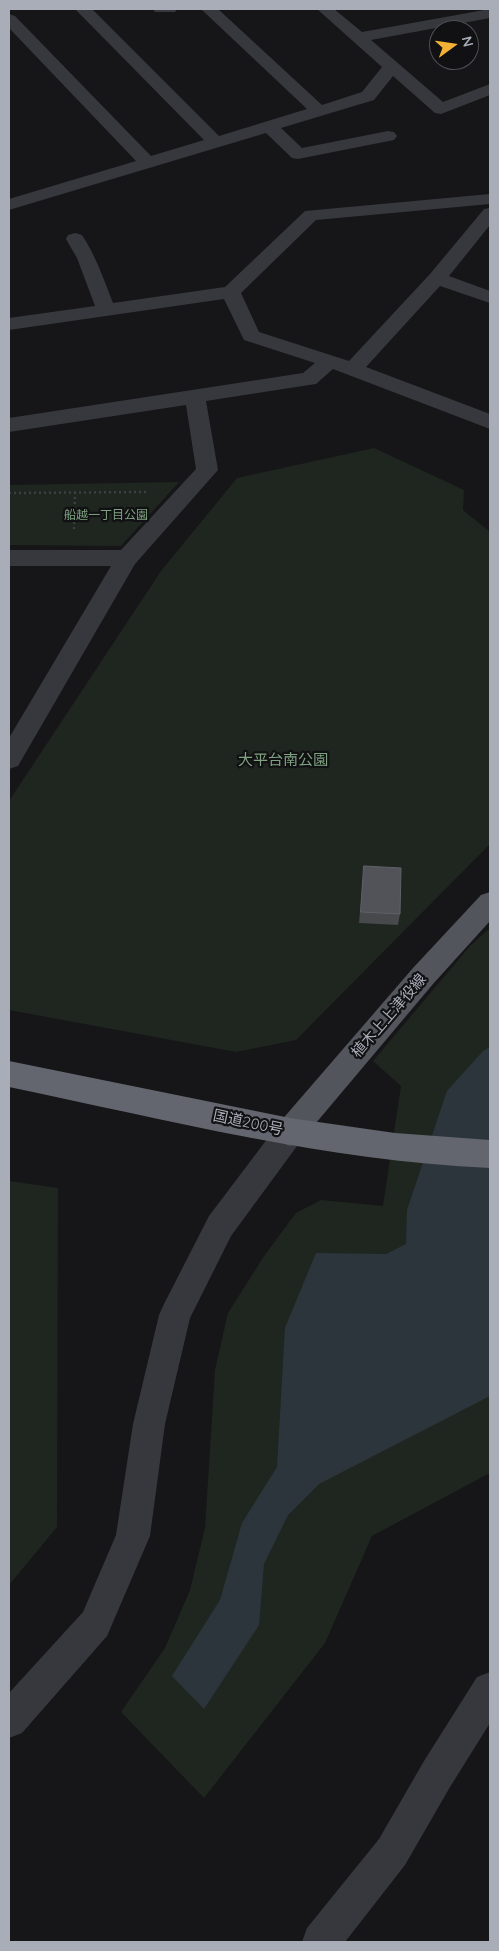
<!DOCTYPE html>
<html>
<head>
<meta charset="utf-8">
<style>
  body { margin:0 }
  #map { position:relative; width:499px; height:1951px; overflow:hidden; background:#161618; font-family:Quicksand,sans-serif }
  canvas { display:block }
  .frame { position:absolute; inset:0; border:10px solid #a8adb8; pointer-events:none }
  .north { position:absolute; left:429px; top:20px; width:50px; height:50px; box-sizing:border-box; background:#111113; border:1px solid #4d4f55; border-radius:50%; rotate:76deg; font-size:14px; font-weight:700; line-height:20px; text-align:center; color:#a8adb8 }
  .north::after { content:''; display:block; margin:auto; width:18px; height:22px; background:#f2b134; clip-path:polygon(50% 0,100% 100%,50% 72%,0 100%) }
</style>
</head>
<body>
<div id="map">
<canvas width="499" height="1951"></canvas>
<div class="frame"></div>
<div class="north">N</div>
</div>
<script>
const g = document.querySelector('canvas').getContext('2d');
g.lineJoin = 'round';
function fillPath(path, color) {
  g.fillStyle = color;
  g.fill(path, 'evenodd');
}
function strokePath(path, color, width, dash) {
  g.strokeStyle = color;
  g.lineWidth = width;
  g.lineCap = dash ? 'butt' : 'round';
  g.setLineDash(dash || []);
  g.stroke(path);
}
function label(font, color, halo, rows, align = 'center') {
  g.font = font + ' Quicksand,"Noto Sans JP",sans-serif';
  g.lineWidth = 4.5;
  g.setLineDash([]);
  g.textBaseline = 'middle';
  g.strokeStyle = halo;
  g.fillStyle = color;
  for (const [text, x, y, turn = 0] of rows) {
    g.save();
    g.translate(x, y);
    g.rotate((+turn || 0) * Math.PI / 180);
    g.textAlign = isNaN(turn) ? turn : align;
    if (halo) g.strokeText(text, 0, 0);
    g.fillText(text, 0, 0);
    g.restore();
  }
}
fillPath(new Path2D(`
  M374 448 464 490 463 510 490 532 489 845 296 1040 236 1052 9 1010V801L161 571 237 478Z
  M179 482 121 546 9 545V485Z
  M490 928V1473L372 1536 325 1643 204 1798 121 1712 165 1648 190 1590 205 1528 215 1370 228 1313 264 1256 296 1213 321 1200 383 1206 401 1086 373 1061 470 946Z
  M9 1181 58 1188 57 1527 9 1585Z`), '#1e261f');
fillPath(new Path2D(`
  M490 1047V1396L319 1484 288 1515 264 1564 259 1625 204 1709 172 1676 220 1600 242 1523 277 1467 285 1328 316 1253 386 1254 406 1244 407 1210 447 1091 483 1051Z`), '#2c353c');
strokePath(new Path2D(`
  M9 493 146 492
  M74 529 75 493`), '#3d3f44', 2.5, [2, 3]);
fillPath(new Path2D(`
  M75 9H92L219 136 307 109 201 9H218L322 105 362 92 382 67 317 9H334L362 32 490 9V18L371 40 443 102 490 84V95L441 114 435 113 393 76 374 100 281 128 302 148 388 131 394 132 397 136 394 140 298 159 292 158 266 133 9 210V199L136 161 9 28V14L15 16 151 156 204 140Z
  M153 9H177L175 12H155Z
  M490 194V204L316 220 241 293 259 332 349 361 430 274 484 209 490 208V225L449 276 490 291V303L440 286 366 367 490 414V429L333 369 316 384 309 385 206 401 218 470 135 564 18 766 9 769V738L111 566H9V550H121L196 469 186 405 9 432V418L303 373 315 363 244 340 224 299 9 330V318L95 306 77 258 66 239 68 235 75 233 82 235C96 256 104 280 113 303L225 287 305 211Z
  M290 1118 300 1122 305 1132 300 1142 231 1236 190 1318 165 1424 150 1536 107 1636 22 1733 9 1738V1693L83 1612 116 1535 133 1424 159 1315 164 1304 209 1216 280 1122Z
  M490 1672V1723L450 1787 405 1865 345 1942H302L307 1928 379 1839 424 1761 477 1677Z`), '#37383d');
fillPath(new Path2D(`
  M490 892V921L433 984 300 1142 290 1146 280 1142 275 1132 280 1122 413 968 481 895Z`), '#53555c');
fillPath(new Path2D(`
  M9 1061 290 1118 395 1133 490 1140V1168C327 1161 168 1120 9 1087Z`), '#63666e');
fillPath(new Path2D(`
  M364 866 400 914 398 925 359 923Z`), '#47494d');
const building = new Path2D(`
  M364 866 401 868 400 914 361 912Z`);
fillPath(building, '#525359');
strokePath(building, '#5f6168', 1);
label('12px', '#7fa381', '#111113', [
  ["船越一丁目公園",106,515]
]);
label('15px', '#7fa381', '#111113', [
  ["大平台南公園",283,760]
]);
label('15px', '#a8adb8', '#111113', [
  ["植木上上津役線",389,1016,-49],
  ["国道200号",248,1123,12]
]);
</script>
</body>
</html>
